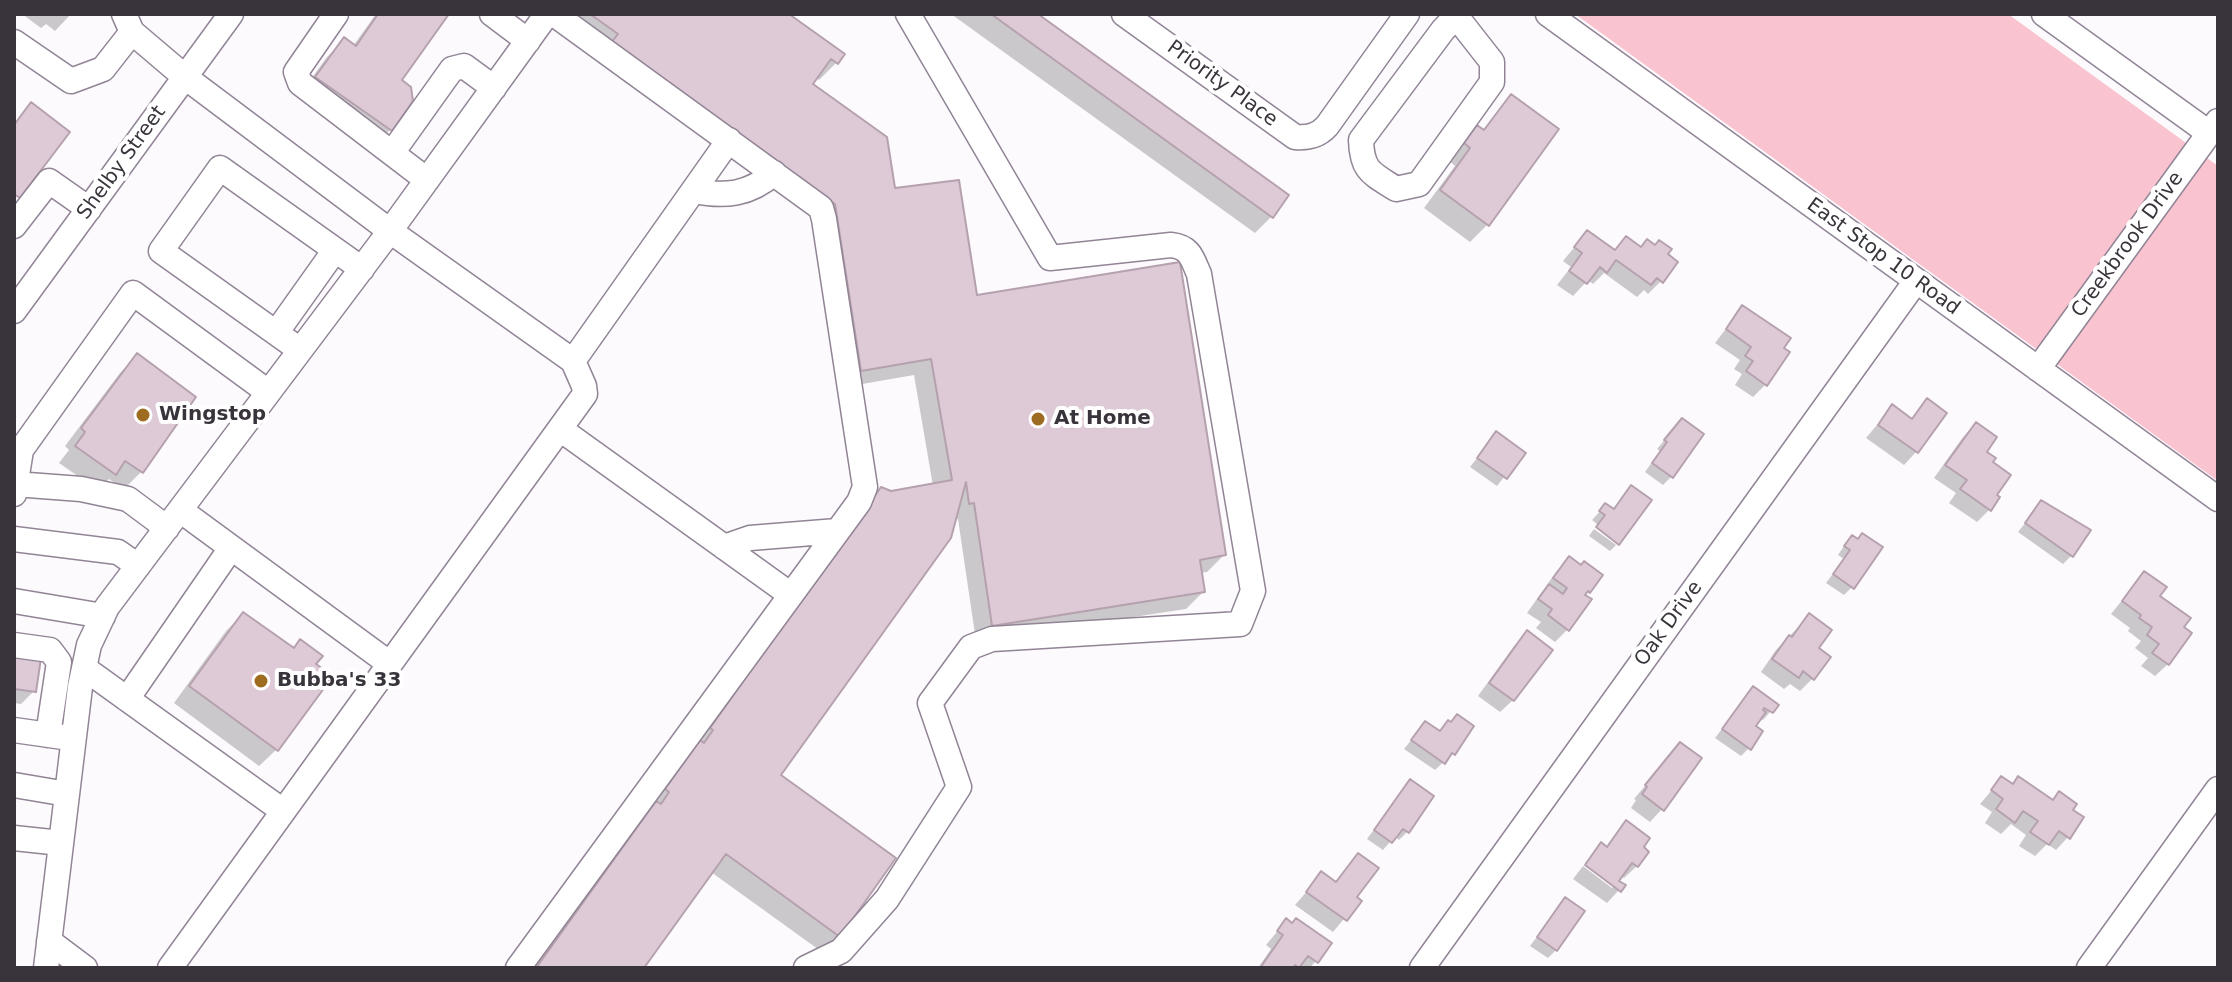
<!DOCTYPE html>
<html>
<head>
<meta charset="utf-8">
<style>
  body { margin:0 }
  #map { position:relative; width:2232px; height:982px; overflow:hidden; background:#fdfafe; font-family:"DejaVu Sans",sans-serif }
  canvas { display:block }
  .frame { position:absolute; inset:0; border:16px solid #39343b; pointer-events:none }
</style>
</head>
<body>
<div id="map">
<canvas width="2232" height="982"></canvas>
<div class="frame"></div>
</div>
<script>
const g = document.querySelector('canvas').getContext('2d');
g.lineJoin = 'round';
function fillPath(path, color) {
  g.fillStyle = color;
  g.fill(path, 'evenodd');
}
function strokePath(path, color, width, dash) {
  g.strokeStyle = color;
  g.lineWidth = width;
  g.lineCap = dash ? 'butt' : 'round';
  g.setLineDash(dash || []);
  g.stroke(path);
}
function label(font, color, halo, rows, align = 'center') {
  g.font = font + ' "DejaVu Sans",sans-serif';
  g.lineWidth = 8;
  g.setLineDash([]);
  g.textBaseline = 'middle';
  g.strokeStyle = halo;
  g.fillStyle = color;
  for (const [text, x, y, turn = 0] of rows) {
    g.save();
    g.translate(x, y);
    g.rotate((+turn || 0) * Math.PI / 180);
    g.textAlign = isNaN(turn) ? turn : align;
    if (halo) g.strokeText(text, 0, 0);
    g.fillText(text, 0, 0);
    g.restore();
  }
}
fillPath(new Path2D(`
  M1575 14H2008L2218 166V481Z`), '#f9c3cf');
fillPath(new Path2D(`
  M22 14H71L55 31 46 24 41 28Z
  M376 14H447L399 80 411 100 390 130 373 147 300 94 327 57 344 40 353 46Z
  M555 14H786L836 63 819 80 816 77 810 84 975 297 1224 555 1207 572 1200 573 1203 592 1186 609 976 641 958 519H954L778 776 838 935 822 952 711 872 642 968H534L640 820 651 808 649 807 683 760 696 747 866 507 891 493 933 486 914 375 845 387 818 221 596 61 602 52Z
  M951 14H1034L1272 216 1255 233Z
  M1511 96 1487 225 1470 242 1424 208 1455 166 1449 161 1461 145 1478 128 1482 131Z
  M1587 232 1613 252 1626 239 1661 281 1648 294 1644 290 1637 297 1604 273 1593 284 1588 280 1573 296 1557 285 1571 267 1563 261Z
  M1742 308 1766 384 1753 397 1735 385 1742 374 1734 369 1740 360 1715 343Z
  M137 356 193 397 141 472 124 489 109 479 98 490 59 463 69 450 65 446 120 373Z
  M1927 400 1945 413 1916 452 1904 465 1866 438 1892 407 1910 420Z
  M1976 424 1990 463 1994 495 1989 510 1977 522 1949 503 1956 493 1934 478 1963 437Z
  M1674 429 1671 477 1663 485 1645 472 1660 451 1657 449Z
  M1496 434 1523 453 1497 486 1470 467Z
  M1631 488 1619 542 1592 520 1605 506 1612 511Z
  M2042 502 2072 555 2063 564 2018 532Z
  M1594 529 1616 545 1610 551 1589 536Z
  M1857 541 1852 587 1844 595 1826 583 1844 559 1838 555 1844 546Z
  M1569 559 1600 575 1584 596 1568 629 1555 642 1536 628 1541 622 1527 613 1556 572Z
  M2144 573 2182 628 2168 664 2155 676 2141 666 2148 658 2135 648 2141 641 2128 631 2130 628 2111 614Z
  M243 614 314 665 276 750 259 766 174 703 226 631Z
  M1809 616 1817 649 1813 678 1800 691 1790 684 1784 689 1761 672 1776 650Z
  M1527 633 1513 700 1500 712 1478 696 1514 646Z
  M14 656 34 691 21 704 14 703Z
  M1753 689 1776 705 1763 720 1759 718 1753 726 1749 748 1741 756 1715 738Z
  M1425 723 1453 753 1435 770 1404 749Z
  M1680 744 1662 809 1650 822 1631 808 1636 800 1634 799Z
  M2002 778 2011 785 2019 778 2052 801 2071 810 2068 837 2056 850 2047 844 2035 856 2019 846 2026 835 2011 824 2001 834 1985 823 1992 812 1980 804Z
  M1410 782 1407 832 1399 840 1395 836 1383 850 1367 839Z
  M1626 823 1641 847 1637 866 1624 878 1621 876 1616 882 1619 890 1607 903 1573 879 1583 866 1612 888 1615 885 1585 863 1601 845 1605 848Z
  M1358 855 1354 898 1359 901 1333 932 1295 905 1322 874 1334 883Z
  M1565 900 1556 950 1548 958 1530 946Z
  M1286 921 1329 944 1310 968H1258L1271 949 1266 945Z`), '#0003');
const building = new Path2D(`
  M378 14H449L402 80 411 87 413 101 392 131 315 77 344 37 356 46Z
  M590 14H789L845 54 838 64 831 59 813 84 887 137 895 188 959 180 977 295 1180 262 1226 555 1200 560 1205 592 992 626 974 503 969 504 966 482 951 538 781 775 896 858 840 937 726 854 644 968H536L656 801 661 804 669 792 665 789 700 740 704 743 713 730 710 728 881 487 891 491 952 480 931 359 861 371 835 204 611 43 618 34Z
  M991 14H1038L1289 195 1273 218Z
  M1511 94 1559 129 1489 226 1440 190 1470 148 1464 143 1477 125 1484 130Z
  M31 102 70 132 20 198 14 194V125Z
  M1587 230 1615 250 1626 236 1641 247 1647 239 1655 245 1659 240 1672 249 1668 254 1678 262 1663 283 1657 278 1651 285 1616 260 1607 273 1600 267 1587 284 1569 271 1582 253 1574 247Z
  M1742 305 1791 338 1784 348 1790 352 1767 386 1746 371 1753 361 1745 356 1751 347 1726 329Z
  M137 353 196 397 143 473 125 461 116 475 75 446 85 432 81 428Z
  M1927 398 1947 413 1918 453 1878 425 1892 404 1912 419Z
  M1682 418 1704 434 1673 478 1652 463 1667 442 1664 440Z
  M1976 422 1997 437 1987 452 1996 458 1993 462 2011 475 1997 495 2000 497 1991 511 1960 489 1967 480 1945 465Z
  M1496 431 1526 453 1507 479 1477 458Z
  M1631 485 1652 500 1619 545 1596 527 1605 515 1599 511 1605 503 1614 509Z
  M2041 500 2091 530 2073 557 2025 523Z
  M1862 533 1883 547 1854 589 1833 574 1850 550 1844 546 1852 535 1858 539Z
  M1569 556 1581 565 1584 561 1603 575 1590 593 1588 591 1585 595 1592 599 1569 631 1548 615 1552 609 1538 599 1549 584 1563 594 1567 588 1553 578Z
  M2144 571 2167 587 2160 596 2191 618 2184 627 2192 633 2169 665 2152 653 2159 644 2147 635 2152 627 2139 618 2141 615 2122 601Z
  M243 612 294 648 300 639 323 656 316 664 333 676 278 751 189 686Z
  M1809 613 1832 630 1819 648 1831 657 1814 680 1803 671 1799 678 1772 659 1789 635 1792 637Z
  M1527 630 1553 650 1514 701 1489 683Z
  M14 654 41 658 36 692 14 689Z
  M1753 686 1779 705 1773 713 1764 708 1763 710 1766 712 1756 726 1763 731 1751 750 1722 729Z
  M1457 714 1474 726 1455 755 1452 753 1445 764 1411 740 1425 721 1440 731 1448 720 1451 722Z
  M1680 742 1702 758 1664 811 1642 794 1647 787 1645 785Z
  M2001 776 2013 784 2018 776 2053 800 2059 791 2077 804 2073 810 2084 817 2070 839 2059 831 2049 845 2030 832 2038 821 2023 811 2015 823 1996 809 2003 799 1991 790Z
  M1410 779 1434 796 1409 833 1403 829 1392 843 1374 830Z
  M1626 820 1650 838 1644 847 1649 852 1638 867 1632 863 1619 881 1626 885 1621 892 1585 865 1601 842 1607 847Z
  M1358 853 1379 868 1357 897 1362 901 1347 921 1306 892 1321 871 1336 882Z
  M1565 897 1585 911 1557 951 1537 937Z
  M1286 918 1292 923 1296 918 1332 943 1318 963 1308 956 1299 968 1295 965 1293 968H1260L1283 935 1277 931Z`);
fillPath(building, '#dec9d6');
strokePath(building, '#b5a1ad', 2);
const minor = new Path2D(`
  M124 14 132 32 185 77 390 231 573 361 584 386 585 394 170 968
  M336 14 296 72 300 83 427 180
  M492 14 528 41
  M1124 14 1295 137C1308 138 1318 136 1327 126L1407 14
  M1548 14 2218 499
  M2044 14 2209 133
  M1456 16 1492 62V82L1419 184 1396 189C1371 173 1362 171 1361 140L1443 30 1458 14
  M14 42 71 81 103 69 132 32
  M392 153 452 69 464 66 494 88
  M693 191C725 197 749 195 774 173
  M14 226 49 181 89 209
  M14 311 231 14
  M276 333 335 250
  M300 350 161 251 220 168 362 269
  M573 361 729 140
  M2038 369 2218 121
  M560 429 791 595
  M15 484 81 489 128 499 167 528
  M14 494 21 450 133 293 268 392
  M180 510 390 664
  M14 539 118 552 138 566
  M724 547 750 538 837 531
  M14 601 103 616
  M14 645 50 650 59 662 48 735
  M84 668 283 811
  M127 699 231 548
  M14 730 63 737
  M14 785 67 794
  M14 838 61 843
  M49 941 85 968
  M46 968 80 687 89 645 107 607 390 231 547 14
  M518 968 859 502 865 487 824 219 821 208 554 14
  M806 968 841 951 887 899 959 787 930 703 971 647 992 639 1240 624 1253 591 1199 274C1192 258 1190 247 1171 245L1050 258 908 14
  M1422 968 1916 281
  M2089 968 2218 789`);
strokePath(minor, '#918495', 27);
strokePath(minor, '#fff', 24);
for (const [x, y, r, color] of [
  [143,415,8,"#9d6c20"],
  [1038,419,8,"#9d6c20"],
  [261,681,8,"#9d6c20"]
]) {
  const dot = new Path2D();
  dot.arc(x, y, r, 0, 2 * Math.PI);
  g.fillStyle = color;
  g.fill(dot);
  strokePath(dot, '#fff', 3);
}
label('20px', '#39343b', '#fff', [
  ["Priority Place",1222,84,36],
  ["Shelby Street",122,163,-54],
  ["Creekbrook Drive",2128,245,-54],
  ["East Stop 10 Road",1883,257,36],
  ["Oak Drive",1669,624,-54]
]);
label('bold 20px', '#39343b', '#fff', [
  ["Wingstop",159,415],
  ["At Home",1054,419],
  ["Bubba's 33",277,681]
], 'left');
</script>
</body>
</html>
